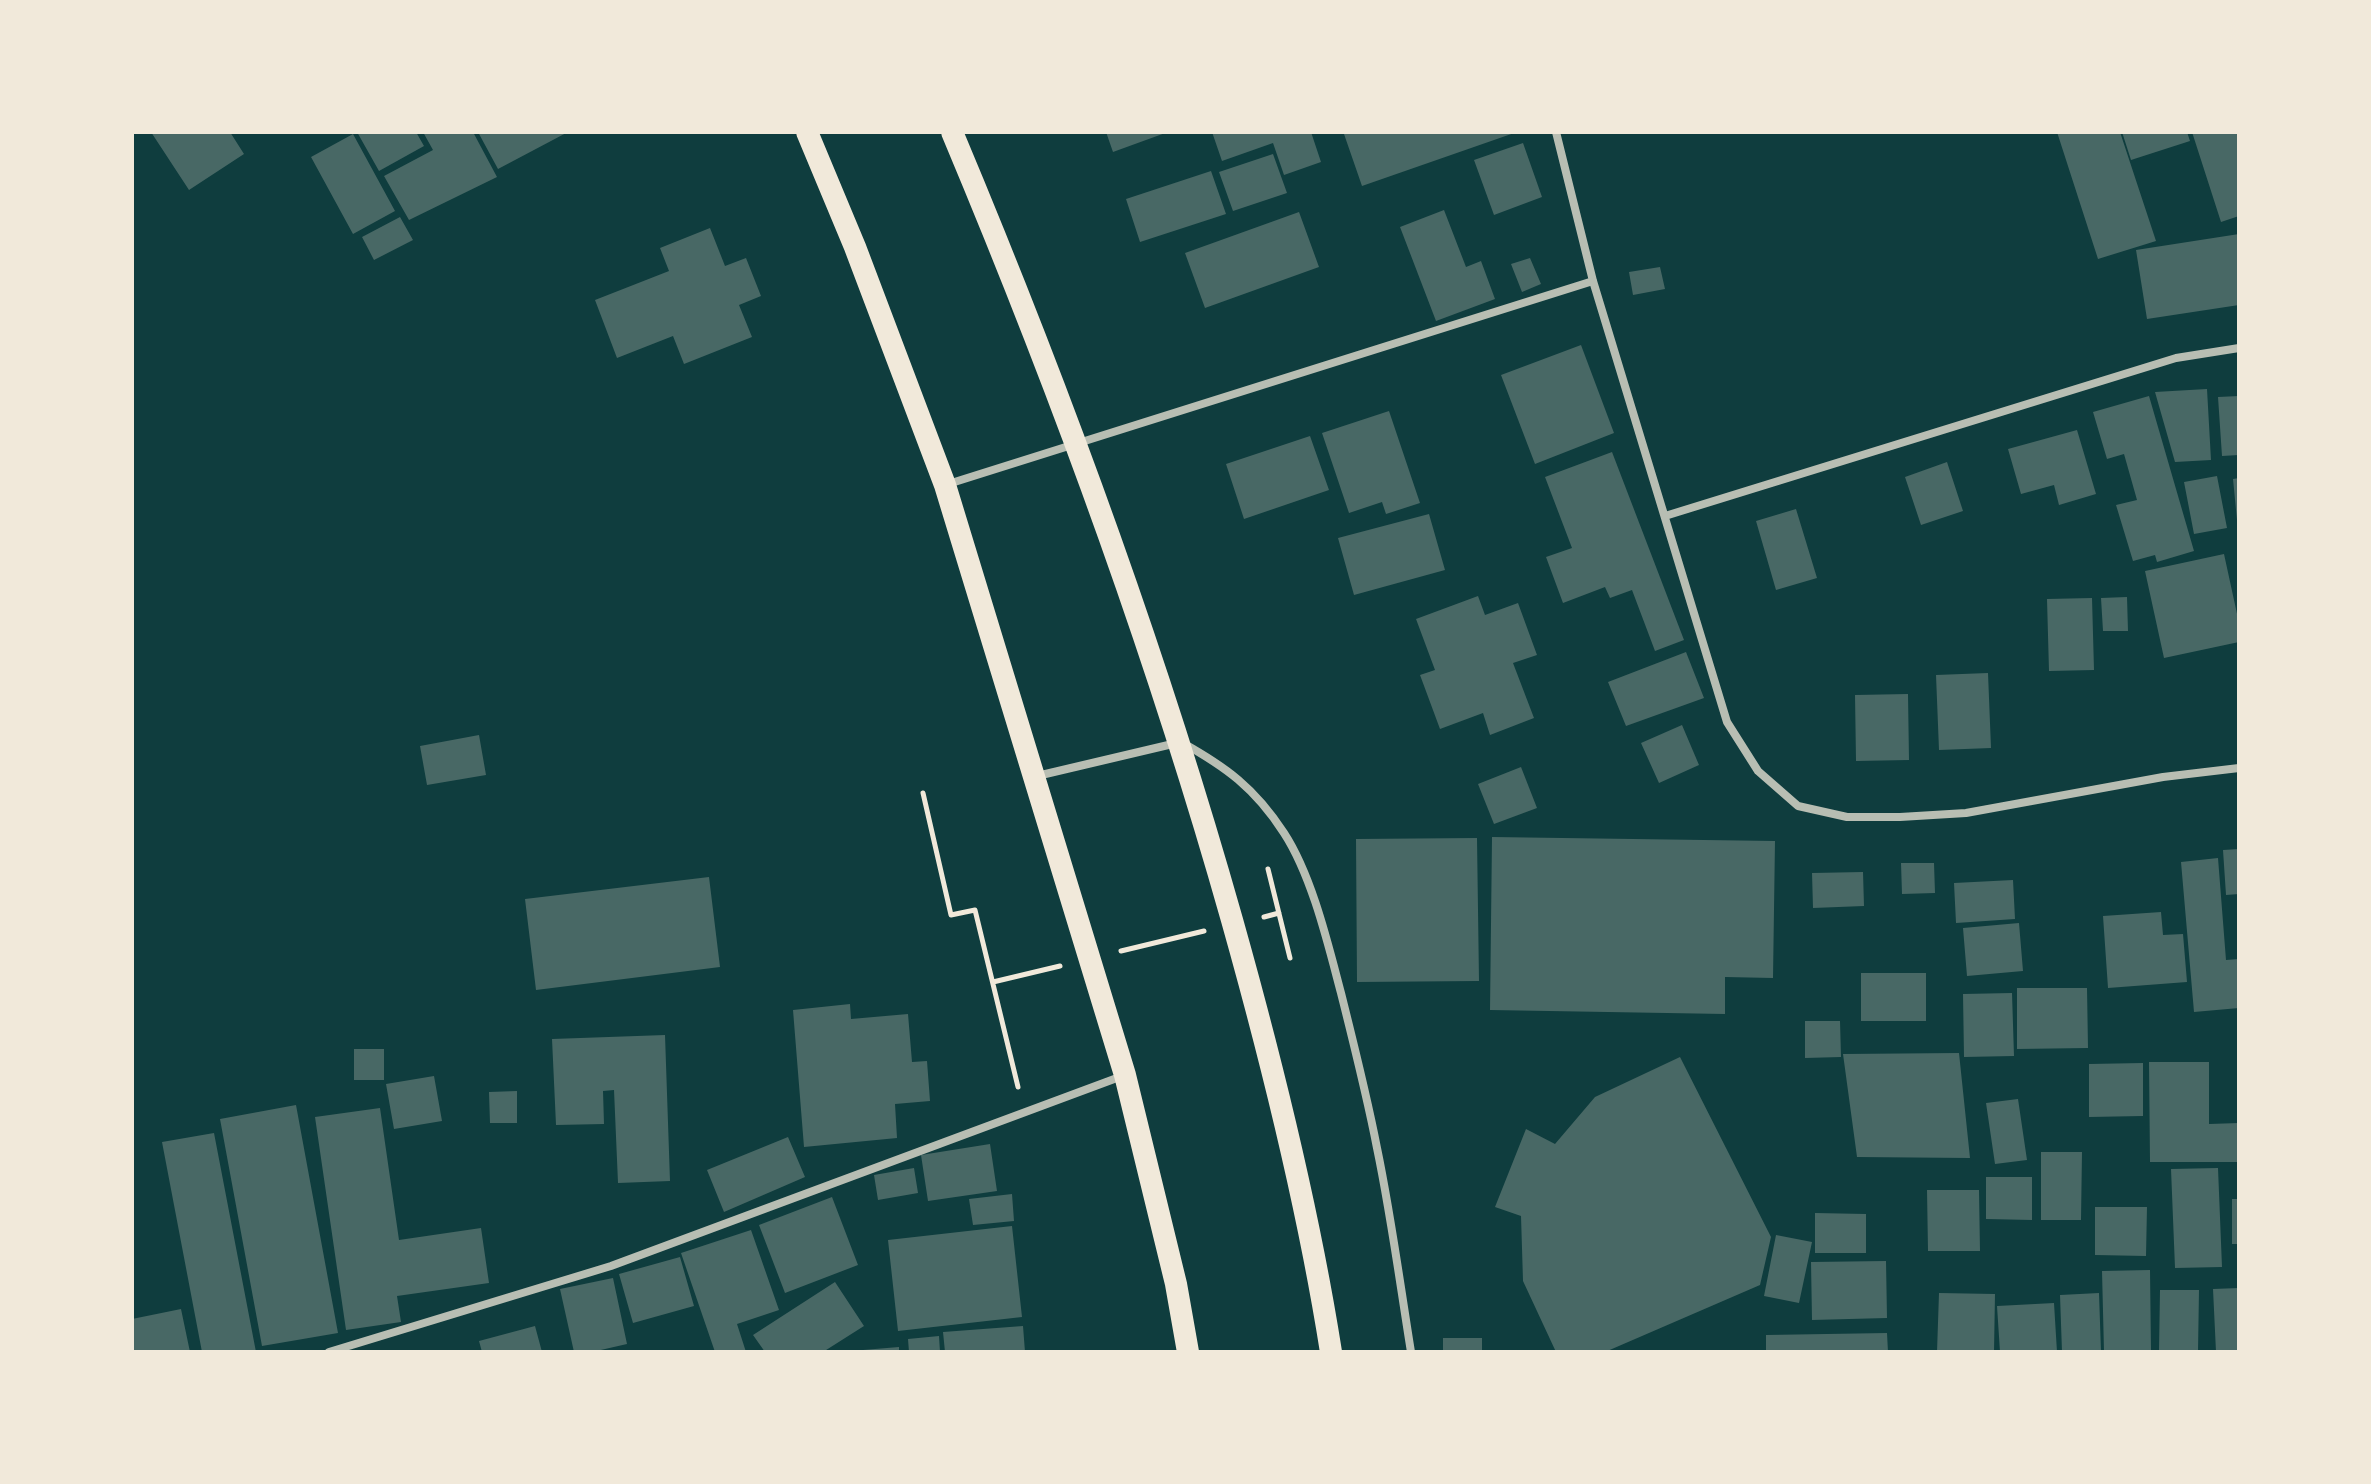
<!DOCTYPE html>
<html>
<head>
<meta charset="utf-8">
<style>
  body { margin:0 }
  #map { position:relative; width:2371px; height:1484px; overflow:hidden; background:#0f3d3e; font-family:"Asap Condensed",sans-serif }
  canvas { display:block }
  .frame { position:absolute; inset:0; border:134px solid #f1e9da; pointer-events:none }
</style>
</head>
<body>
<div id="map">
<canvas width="2371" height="1484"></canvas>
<div class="frame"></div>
</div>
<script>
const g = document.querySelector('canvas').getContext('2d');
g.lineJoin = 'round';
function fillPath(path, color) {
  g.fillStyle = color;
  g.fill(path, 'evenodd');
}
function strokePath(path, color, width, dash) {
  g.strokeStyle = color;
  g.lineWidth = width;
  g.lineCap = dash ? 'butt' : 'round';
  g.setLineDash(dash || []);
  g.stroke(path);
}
fillPath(new Path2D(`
  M151 132H230L244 154 189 190Z
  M357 132H416L424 146 379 171Z
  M423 132H473L497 177 409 220 384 176 433 150Z
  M478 132H568L498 169Z
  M1106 132H1168L1113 152Z
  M1212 132H1311L1321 162 1284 175 1273 143 1222 161Z
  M1351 132H1517L1362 186 1344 134Z
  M2057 132H2120L2156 241 2098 259Z
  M2122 132H2187L2190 141 2131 160Z
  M2192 132H2239V216L2221 222Z
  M353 134 395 211 353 234 311 157Z
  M1523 143 1542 197 1494 215 1474 160Z
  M1273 154 1287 193 1233 211 1219 172Z
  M1211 171 1226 214 1140 242 1126 199Z
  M1444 210 1466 267 1481 261 1495 299 1436 321 1400 227Z
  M1299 212 1319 267 1205 308 1185 253Z
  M400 217 413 240 374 260 362 237Z
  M710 228 725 266 746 258 761 296 739 305 752 337 684 364 673 336 617 358 595 300 669 271 660 248Z
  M2239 234V305L2147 319 2136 250Z
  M1530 258 1541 284 1522 292 1511 264Z
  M1660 267 1665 289 1633 295 1629 272Z
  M1581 345 1614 433 1535 464 1501 375Z
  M2207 389 2211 460 2175 462 2155 392Z
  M2149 396 2194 551 2157 562 2155 555 2133 561 2116 505 2137 500 2124 454 2107 459 2093 412Z
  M2239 396V455L2222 456 2218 397Z
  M1389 411 1420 503 1386 514 1382 502 1349 513 1322 433Z
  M2077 430 2096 494 2059 505 2054 485 2021 494 2008 449Z
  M1310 436 1329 490 1244 519 1226 464Z
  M1612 452 1684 640 1655 651 1632 590 1610 598 1605 587 1563 603 1546 557 1572 548 1545 477Z
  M1947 462 1963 511 1921 525 1905 477Z
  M2217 476 2227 528 2194 534 2184 482Z
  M2239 478V520H2237L2233 479Z
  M1796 509 1817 578 1776 590 1756 521Z
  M1429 514 1445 570 1354 595 1338 538Z
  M2224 554 2239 623V642L2164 658 2145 571Z
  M1478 596 1485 615 1518 603 1537 655 1513 663 1534 718 1490 735 1483 713 1440 729 1420 675 1435 670 1416 619Z
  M2127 597 2128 631H2103L2101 598Z
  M2092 598 2094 670 2049 671 2047 599Z
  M1686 652 1704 698 1626 726 1608 682Z
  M1988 673 1991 748 1939 750 1936 675Z
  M1908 694 1909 760 1856 761 1855 695Z
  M1682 725 1699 765 1659 783 1641 743Z
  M479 735 486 775 427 785 420 746Z
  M1521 767 1537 808 1494 824 1478 784Z
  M1492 837 1775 841 1773 978 1725 977V1014L1490 1010Z
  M1477 838 1479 981 1357 982 1356 839Z
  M2239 849V894L2226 895 2223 850Z
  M2218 858 2226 960 2239 959V1008L2194 1012 2181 862Z
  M1901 863H1934L1935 893 1902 894Z
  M1863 872 1864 906 1813 908 1812 873Z
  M709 877 720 967 536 990 525 899Z
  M2013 880 2015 919 1956 923 1954 883Z
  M2161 912 2163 935 2183 934 2187 982 2108 988 2103 916Z
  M2019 923 2023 971 1967 976 1963 928Z
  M1861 973H1926V1021H1861Z
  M2017 988H2087L2088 1048 2017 1049Z
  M2012 993 2014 1056 1964 1057 1963 994Z
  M850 1004 851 1019 908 1014 912 1062 927 1061 930 1101 895 1104 897 1138 804 1147 793 1010Z
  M1805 1021H1840L1841 1057 1805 1058Z
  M665 1035 670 1181 618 1183 614 1090 603 1091 604 1124 556 1125 552 1039Z
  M354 1049H384V1080H354Z
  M1959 1053 1970 1158 1857 1157 1843 1054Z
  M1680 1057 1771 1237 1760 1285 1605 1352H1556L1523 1281 1521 1216 1495 1207 1526 1129 1555 1144 1595 1097Z
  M2149 1062H2209V1124L2239 1123V1162H2150Z
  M2143 1063V1116L2089 1117V1064Z
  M434 1076 442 1121 394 1129 386 1084Z
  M517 1091V1123H490L489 1092Z
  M2018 1099 2027 1160 1995 1164 1986 1103Z
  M296 1105 338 1333 262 1346 220 1119Z
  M380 1108 399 1240 481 1228 489 1283 397 1296 401 1322 346 1330 315 1117Z
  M214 1133 256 1352H202L162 1142Z
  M788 1137 805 1177 724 1212 707 1170Z
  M990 1144 997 1191 928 1201 921 1155Z
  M2041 1152H2082L2081 1220H2041Z
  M914 1168 918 1193 878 1200 874 1175Z
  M2218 1168 2222 1267 2175 1268 2171 1169Z
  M1986 1177H2032V1220L1986 1219Z
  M1927 1190H1979L1980 1251H1928Z
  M1012 1194 1014 1221 973 1225 969 1199Z
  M832 1197 858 1265 785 1293 759 1225Z
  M2232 1199H2239V1244H2232Z
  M2095 1207H2147L2146 1256 2095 1255Z
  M1815 1213 1866 1214V1253H1815Z
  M1012 1226 1022 1317 898 1331 888 1240Z
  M751 1230 779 1310 737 1324 746 1352H715L681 1253Z
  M1776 1235 1812 1242 1799 1303 1764 1296Z
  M680 1257 694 1306 633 1323 619 1274Z
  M1886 1261 1887 1318 1812 1320 1811 1262Z
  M2150 1270 2151 1352H2104L2102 1271Z
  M613 1278 627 1344 592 1352H574L560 1289Z
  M835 1282 864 1326 823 1352H765L753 1335Z
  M2239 1288V1352H2216L2213 1289Z
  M2160 1290H2199L2198 1352H2159Z
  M1939 1293 1995 1294 1994 1352H1937Z
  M2099 1293 2101 1352H2062L2060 1295Z
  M2054 1303 2057 1352H2000L1997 1306Z
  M181 1309 190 1352H132V1319Z
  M535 1326 542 1352H482L479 1341Z
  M1023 1326 1025 1352H945L943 1332Z
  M1887 1333 1888 1352H1766V1335Z
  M939 1336 940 1352H909L908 1339Z
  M1443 1338H1482V1352H1443Z
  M899 1347V1352H863V1350Z`), '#486865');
strokePath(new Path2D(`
  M923 793 951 915 975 910 1018 1087
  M1268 869 1290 958
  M1264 917 1279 913
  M1121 951 1204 931
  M993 982 1060 966`), '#f1e9da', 5);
strokePath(new Path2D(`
  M1556 132 1593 281 1727 722 1758 771 1798 806 1847 817H1900L1966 813 2163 777 2239 768
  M945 485 1593 281
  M1665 516 2176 358 2239 348
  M1037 776 1181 742C1226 767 1255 788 1284 833 1312 876 1328 944 1341 993 1354 1045 1367 1096 1377 1148 1391 1215 1400 1284 1411 1352
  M329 1352 611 1266 1125 1075`), '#b8beb3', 8);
strokePath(new Path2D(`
  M807 132 855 247 945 485 1125 1075 1176 1284 1188 1352
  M952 132C1060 389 1156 651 1232 920 1272 1062 1308 1206 1331 1352`), '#f1e9da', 22);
</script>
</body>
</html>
